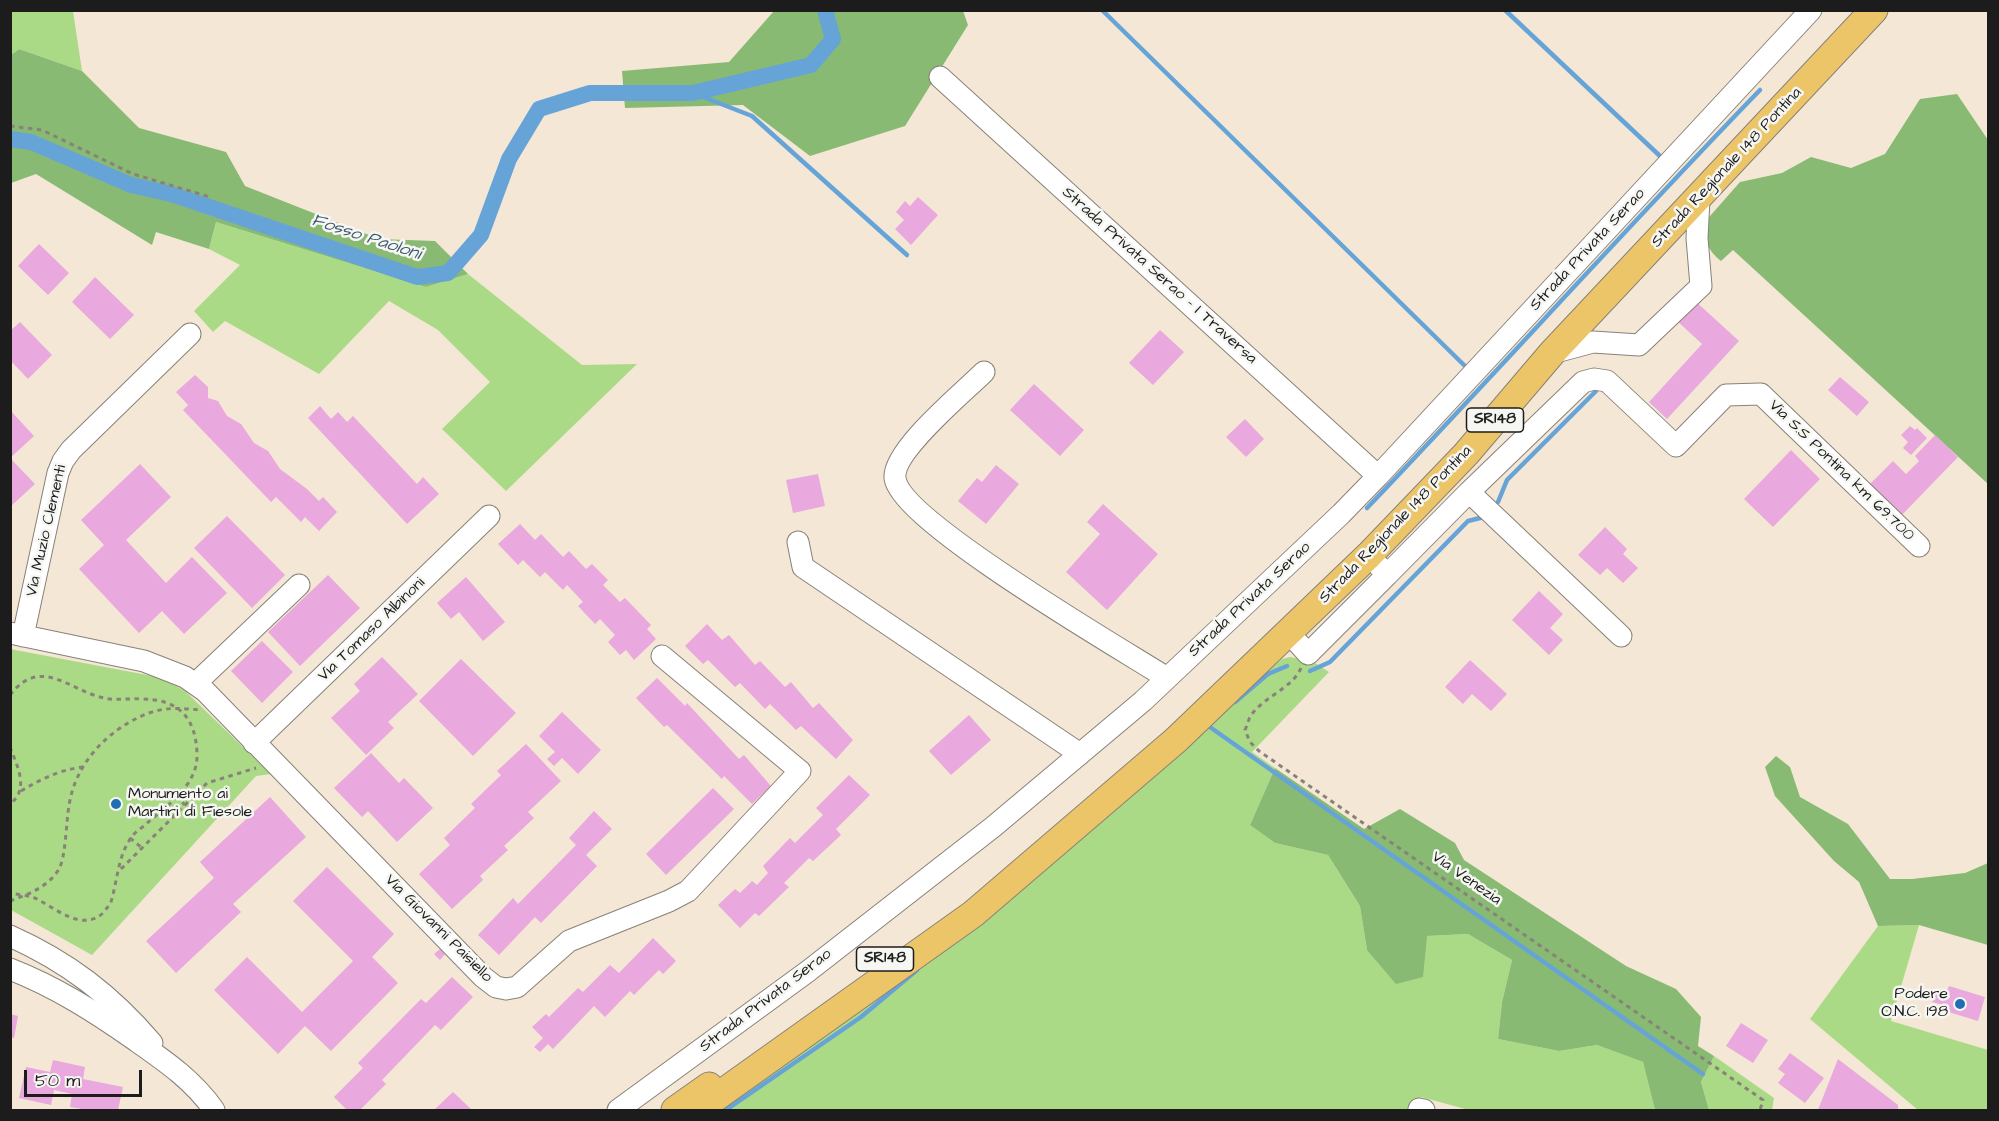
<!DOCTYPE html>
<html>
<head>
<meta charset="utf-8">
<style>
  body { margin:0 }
  #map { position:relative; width:1999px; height:1121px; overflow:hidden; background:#f4e7d5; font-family:"Architects Daughter",sans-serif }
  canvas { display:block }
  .frame { position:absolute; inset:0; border:12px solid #1c1c1c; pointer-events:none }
  .scale { position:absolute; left:24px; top:1070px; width:118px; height:27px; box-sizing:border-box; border:3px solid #1c1c1c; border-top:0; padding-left:8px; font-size:18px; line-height:21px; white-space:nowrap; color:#1c1c1c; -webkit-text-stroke:4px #f6f6f2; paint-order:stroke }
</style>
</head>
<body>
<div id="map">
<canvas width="1999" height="1121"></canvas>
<div class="frame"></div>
<div class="scale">50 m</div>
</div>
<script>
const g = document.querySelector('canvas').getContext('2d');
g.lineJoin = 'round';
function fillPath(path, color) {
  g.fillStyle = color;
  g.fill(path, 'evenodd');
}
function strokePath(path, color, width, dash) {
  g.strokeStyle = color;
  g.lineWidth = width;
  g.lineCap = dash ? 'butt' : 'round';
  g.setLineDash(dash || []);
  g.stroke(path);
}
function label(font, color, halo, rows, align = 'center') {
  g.font = font + ' "Architects Daughter",sans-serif';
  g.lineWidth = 5;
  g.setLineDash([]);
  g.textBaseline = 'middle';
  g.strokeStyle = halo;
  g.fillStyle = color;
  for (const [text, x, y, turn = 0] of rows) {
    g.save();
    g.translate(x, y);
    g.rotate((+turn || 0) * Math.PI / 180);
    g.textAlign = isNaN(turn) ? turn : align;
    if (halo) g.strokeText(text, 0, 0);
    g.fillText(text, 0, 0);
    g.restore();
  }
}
fillPath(new Path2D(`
  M11 11H73L82 71 19 49 11 55Z
  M216 222 426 287 468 274 582 365 637 364 506 491 442 429 490 382 438 330 389 301 319 374 225 321 213 332 194 311 240 265 209 249Z
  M10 649 163 678 185 691 271 774 256 776 92 955 11 910Z
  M1290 657 1312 661 1329 672 1252 752 1275 768 1250 825 1275 843 1328 855 1360 906 1367 950 1427 936 1468 934 1512 960 1502 1002 1498 1039 1559 1051 1597 1045 1643 1062 1655 1110H1469L1421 1097 1417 1110H720L1140 786 1282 659Z
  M1919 925 1891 1021 1988 1050 1987 1110H1918L1810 1019 1878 926Z
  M1714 1056 1774 1098 1772 1110H1709L1701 1082Z`), '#abda87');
fillPath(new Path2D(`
  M774 11H963L968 25 905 126 810 156 743 105 625 108 622 71 729 62Z
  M19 49 82 71 139 128 226 152 245 186 379 239 435 241 468 274 426 287 216 222 209 249 156 232 152 245 36 174 11 183V55Z
  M1957 94 1988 140V484L1733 250 1721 261C1708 251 1704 240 1703 224L1740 182 1782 173 1811 157 1851 168 1885 154 1920 99Z
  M1776 756 1790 767 1800 797 1848 824 1890 879H1912L1965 873 1988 863V945L1919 925 1878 926 1859 882 1834 861 1775 796 1765 767Z
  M1275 768 1364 829 1400 809 1455 843 1464 860 1626 966 1676 989 1701 1017 1698 1046 1714 1056 1701 1082 1709 1110H1655L1643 1062 1597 1045 1559 1051 1498 1039 1502 1002 1512 960 1468 934 1427 936 1423 977 1396 984 1367 950 1360 906 1328 855 1275 843 1250 825Z`), '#88ba74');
strokePath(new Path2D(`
  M1102 10 1465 366
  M1505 10 1661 157
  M693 93 752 116 907 255
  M1498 502 1507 480 1596 391
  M1367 508C1499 370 1627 227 1760 90
  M1310 671 1330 662 1468 521 1484 517
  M1235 702 1268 674 1287 666
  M1207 725 1703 1074
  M726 1110 861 1017 917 970`), '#66a4d8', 4.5);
strokePath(new Path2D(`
  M10 139 31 142 131 185 171 194 417 277 448 273 481 235 509 159 539 109 590 93H693L811 65 833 39 825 10`), '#66a4d8', 16);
fillPath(new Path2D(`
  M918 197 938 215 911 245 895 229 904 220 896 212 905 201 910 206Z
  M39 244 69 273 48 295 18 266Z
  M95 277 134 315 110 339 72 302Z
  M1693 299 1739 341 1667 419 1649 402 1702 344 1675 319Z
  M20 322 52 355 28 379 10 360V331Z
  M1160 330 1184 352 1153 385 1129 363Z
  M195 375 208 387V398L218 401 227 416 241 424 254 443 268 451 280 469 307 489 319 501 323 497 337 512 319 531 305 517 301 522 276 497 271 502 183 410 188 405 176 392Z
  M1840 377 1869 402 1857 416 1828 390Z
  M1034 384 1084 430 1060 456 1010 410Z
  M320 406 331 419 338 412 347 422 353 416 417 484 423 477 439 494 407 524 308 418Z
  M10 410 34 436 10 458Z
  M1245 419 1264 439 1246 457 1226 437Z
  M1910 426 1915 430 1917 428 1927 438 1911 455 1903 448 1908 442 1901 435Z
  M1935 435 1958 457 1900 517 1868 486 1893 461 1906 474 1919 461 1915 456Z
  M1791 450 1820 479 1773 527 1744 499Z
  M10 458 35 484 10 507Z
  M140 464 171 497 126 540 166 583 192 557 227 593 184 634 162 611 139 633 79 569 104 545 81 520Z
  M996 465 1019 484 986 524 958 501 977 478 982 482Z
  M818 474 825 506 793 513 786 480Z
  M1103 504 1158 554 1107 610 1066 572 1100 534 1087 522Z
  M227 516 285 575 252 608 194 548Z
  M520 524 535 540 541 534 563 557 569 551 586 569 592 564 608 580 603 585 620 602 625 598 651 625 647 629 656 639 634 660 626 650 620 655 608 642 615 635 600 619 595 624 578 606 583 602 567 585 563 590 545 572 540 577 523 560 518 565 498 544Z
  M1605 527 1627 549 1623 554 1638 568 1623 583 1607 568 1600 575 1578 555Z
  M328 575 360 608 300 666 268 632Z
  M466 577 505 622 483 641 459 612 451 619 437 603Z
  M1539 591 1563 614 1550 628 1563 640 1549 655 1512 620Z
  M707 624 722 640 729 635 755 665 760 661 785 687 791 682 813 708 819 703 853 740 836 759 801 726 796 730 770 704 765 709 740 683 735 687 708 660 703 664 685 646Z
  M262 641 293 672 262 703 231 671Z
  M382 657 418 694 388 722 394 728 366 755 331 718 360 691 354 684Z
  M461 659 516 713 473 756 419 701Z
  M1470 660 1507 694 1491 711 1472 694 1463 704 1445 687Z
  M657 678 685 706 687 703 739 759 744 755 771 786 752 804 724 776 722 779 667 725 664 727 636 698Z
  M562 712 601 750 578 774 562 758 554 766 547 759 555 752 539 736Z
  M969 715 991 740 951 775 929 751Z
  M526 744 561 781 528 812 534 818 504 846 508 850 480 876 483 880 452 909 419 874 450 845 444 838 475 808 471 804 501 775 497 771Z
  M371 753 399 783 404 778 433 808 397 842 368 811 362 817 334 788Z
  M849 775 870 795 836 829 841 835 813 861 809 858 784 883 789 887 759 916 755 913 740 928 718 905 735 889 740 893 752 881 757 885 768 873 763 866 790 838 795 843 823 815 816 808Z
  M713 788 734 809 666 875 646 854Z
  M270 797 306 837 233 904 241 912 176 973 146 941 214 878 200 862Z
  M594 811 612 829 586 855 597 866 541 923 535 917 499 955 478 935 513 898 518 904 576 845 569 838Z
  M327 867 394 934 372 957 398 983 331 1051 305 1026 278 1054 214 990 247 957 302 1012 353 961 293 901Z
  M653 938 676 961 663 974 659 970 634 995 630 991 605 1017 594 1006 553 1049 548 1044 540 1052 534 1047 543 1038 532 1027 546 1014 549 1017 578 988 583 992 610 965 619 973Z
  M440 949 445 954 440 960 434 954Z
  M452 977 473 997 441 1030 435 1025 382 1080 386 1084 360 1110H347L334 1097 363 1068 358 1063 421 999 426 1003Z
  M1949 986 1985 997 1978 1021 1942 1010 1943 1005 1932 1002 1935 990 1946 993Z
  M10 1014 18 1016 14 1038 10 1037Z
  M1741 1023 1768 1040 1753 1063 1726 1046Z
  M1790 1053 1824 1078 1805 1103 1778 1083 1785 1074 1778 1069Z
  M1838 1059 1898 1105V1110H1818Z
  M53 1060 85 1067 83 1079 123 1087 118 1110H88L70 1107 72 1094 54 1090 51 1105 19 1098 26 1067 50 1072Z
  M453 1092 472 1110H434Z`), '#e9a8de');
const minor = new Path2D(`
  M940 77 1378 476
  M1552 353 1593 342 1639 345 1701 286 1697 238 1699 199
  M984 372C964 392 892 451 895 478 900 521 1123 650 1167 678
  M1469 492 1621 636
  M798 542 803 567 1080 754
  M1387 575 1469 492 1583 382 1594 379 1607 381 1676 446 1726 395 1761 394 1919 546
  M10 633 144 661 185 677 205 691 483 977 496 987 506 989 517 987 569 941 669 901 688 891 800 771 662 656
  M1289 633 1308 654 1387 575 1379 566
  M23 636 58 473 63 461 71 450 190 334
  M195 684 299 585
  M254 743 489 516
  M10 936C68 962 111 995 152 1043
  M10 969C56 987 95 1012 135 1040 165 1061 193 1080 214 1110
  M1419 1109 1424 1110
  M618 1110 807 972 993 827 1143 701 1341 514 1378 476 1811 10`);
const major = new Path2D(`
  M675 1110 709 1086
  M698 1110 973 914 1176 740 1369 555 1466 454 1552 353 1874 10`);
strokePath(minor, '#888278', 23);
strokePath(major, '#888278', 29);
strokePath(new Path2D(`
  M10 126 42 130 133 174 210 197
  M1301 668C1292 689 1262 697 1250 717 1248 721 1247 726 1245 730L1250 742 1259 751 1763 1100 1760 1110
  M10 695C41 655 70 691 104 698 116 701 128 698 141 699 178 699 196 717 197 754 198 786 166 806 145 825 139 830 132 834 129 841 118 858 117 882 111 902 109 906 106 909 103 913 83 932 56 909 37 899 29 895 19 895 10 893
  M10 747C17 766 30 789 10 804
  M21 791C41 779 59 770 83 767
  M176 796 185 805
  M130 838 142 848
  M121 869 207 783 256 768
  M10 901C29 894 48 887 59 869 66 856 66 822 69 806 75 763 109 728 149 713 165 707 182 708 199 710`), '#888278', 3, [4.5, 4.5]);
strokePath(minor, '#fff', 21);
strokePath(major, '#edc569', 27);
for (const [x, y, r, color] of [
  [116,804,6,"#1f6fb2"],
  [1960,1004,6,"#1f6fb2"]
]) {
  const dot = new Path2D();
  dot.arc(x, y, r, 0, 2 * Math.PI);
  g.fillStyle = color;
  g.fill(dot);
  strokePath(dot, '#f6f6f2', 2);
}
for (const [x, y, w] of [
  [1495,420,57],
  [885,959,57]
]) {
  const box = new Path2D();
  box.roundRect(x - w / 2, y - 12, w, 24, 4.5);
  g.fillStyle = '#f6f6f2';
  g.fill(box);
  strokePath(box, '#1c1c1c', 1.5);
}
label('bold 15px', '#1c1c1c', null, [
  ["SR148",1495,420],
  ["SR148",885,959]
]);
label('16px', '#1c1c1c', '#f6f6f2', [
  ["Strada Regionale 148 Pontina",1727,168,-47],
  ["Strada Privata Serao",1588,250,-47],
  ["Strada Privata Serao - I Traversa",1159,276,42],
  ["Via S.S Pontina km 69.700",1841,471,44],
  ["Strada Regionale 148 Pontina",1396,525,-46],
  ["Via Muzio Clementi",47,531,-77],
  ["Strada Privata Serao",1250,600,-43],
  ["Via Tomaso Albinoni",372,630,-44],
  ["Via Venezia",1466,879,35],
  ["Via Giovanni Paisiello",438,929,45],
  ["Strada Privata Serao",766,1001,-37]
]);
label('16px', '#1c1c1c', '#f6f6f2', [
  ["Monumento ai",128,795],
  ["Martiri di Fiesole",128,813],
  ["Podere",1948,995,"right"],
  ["O.N.C. 198",1948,1013,"right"]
], 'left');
label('italic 18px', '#3d5971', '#f6f6f2', [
  ["Fosso Paoloni",366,238,18]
]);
</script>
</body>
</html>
